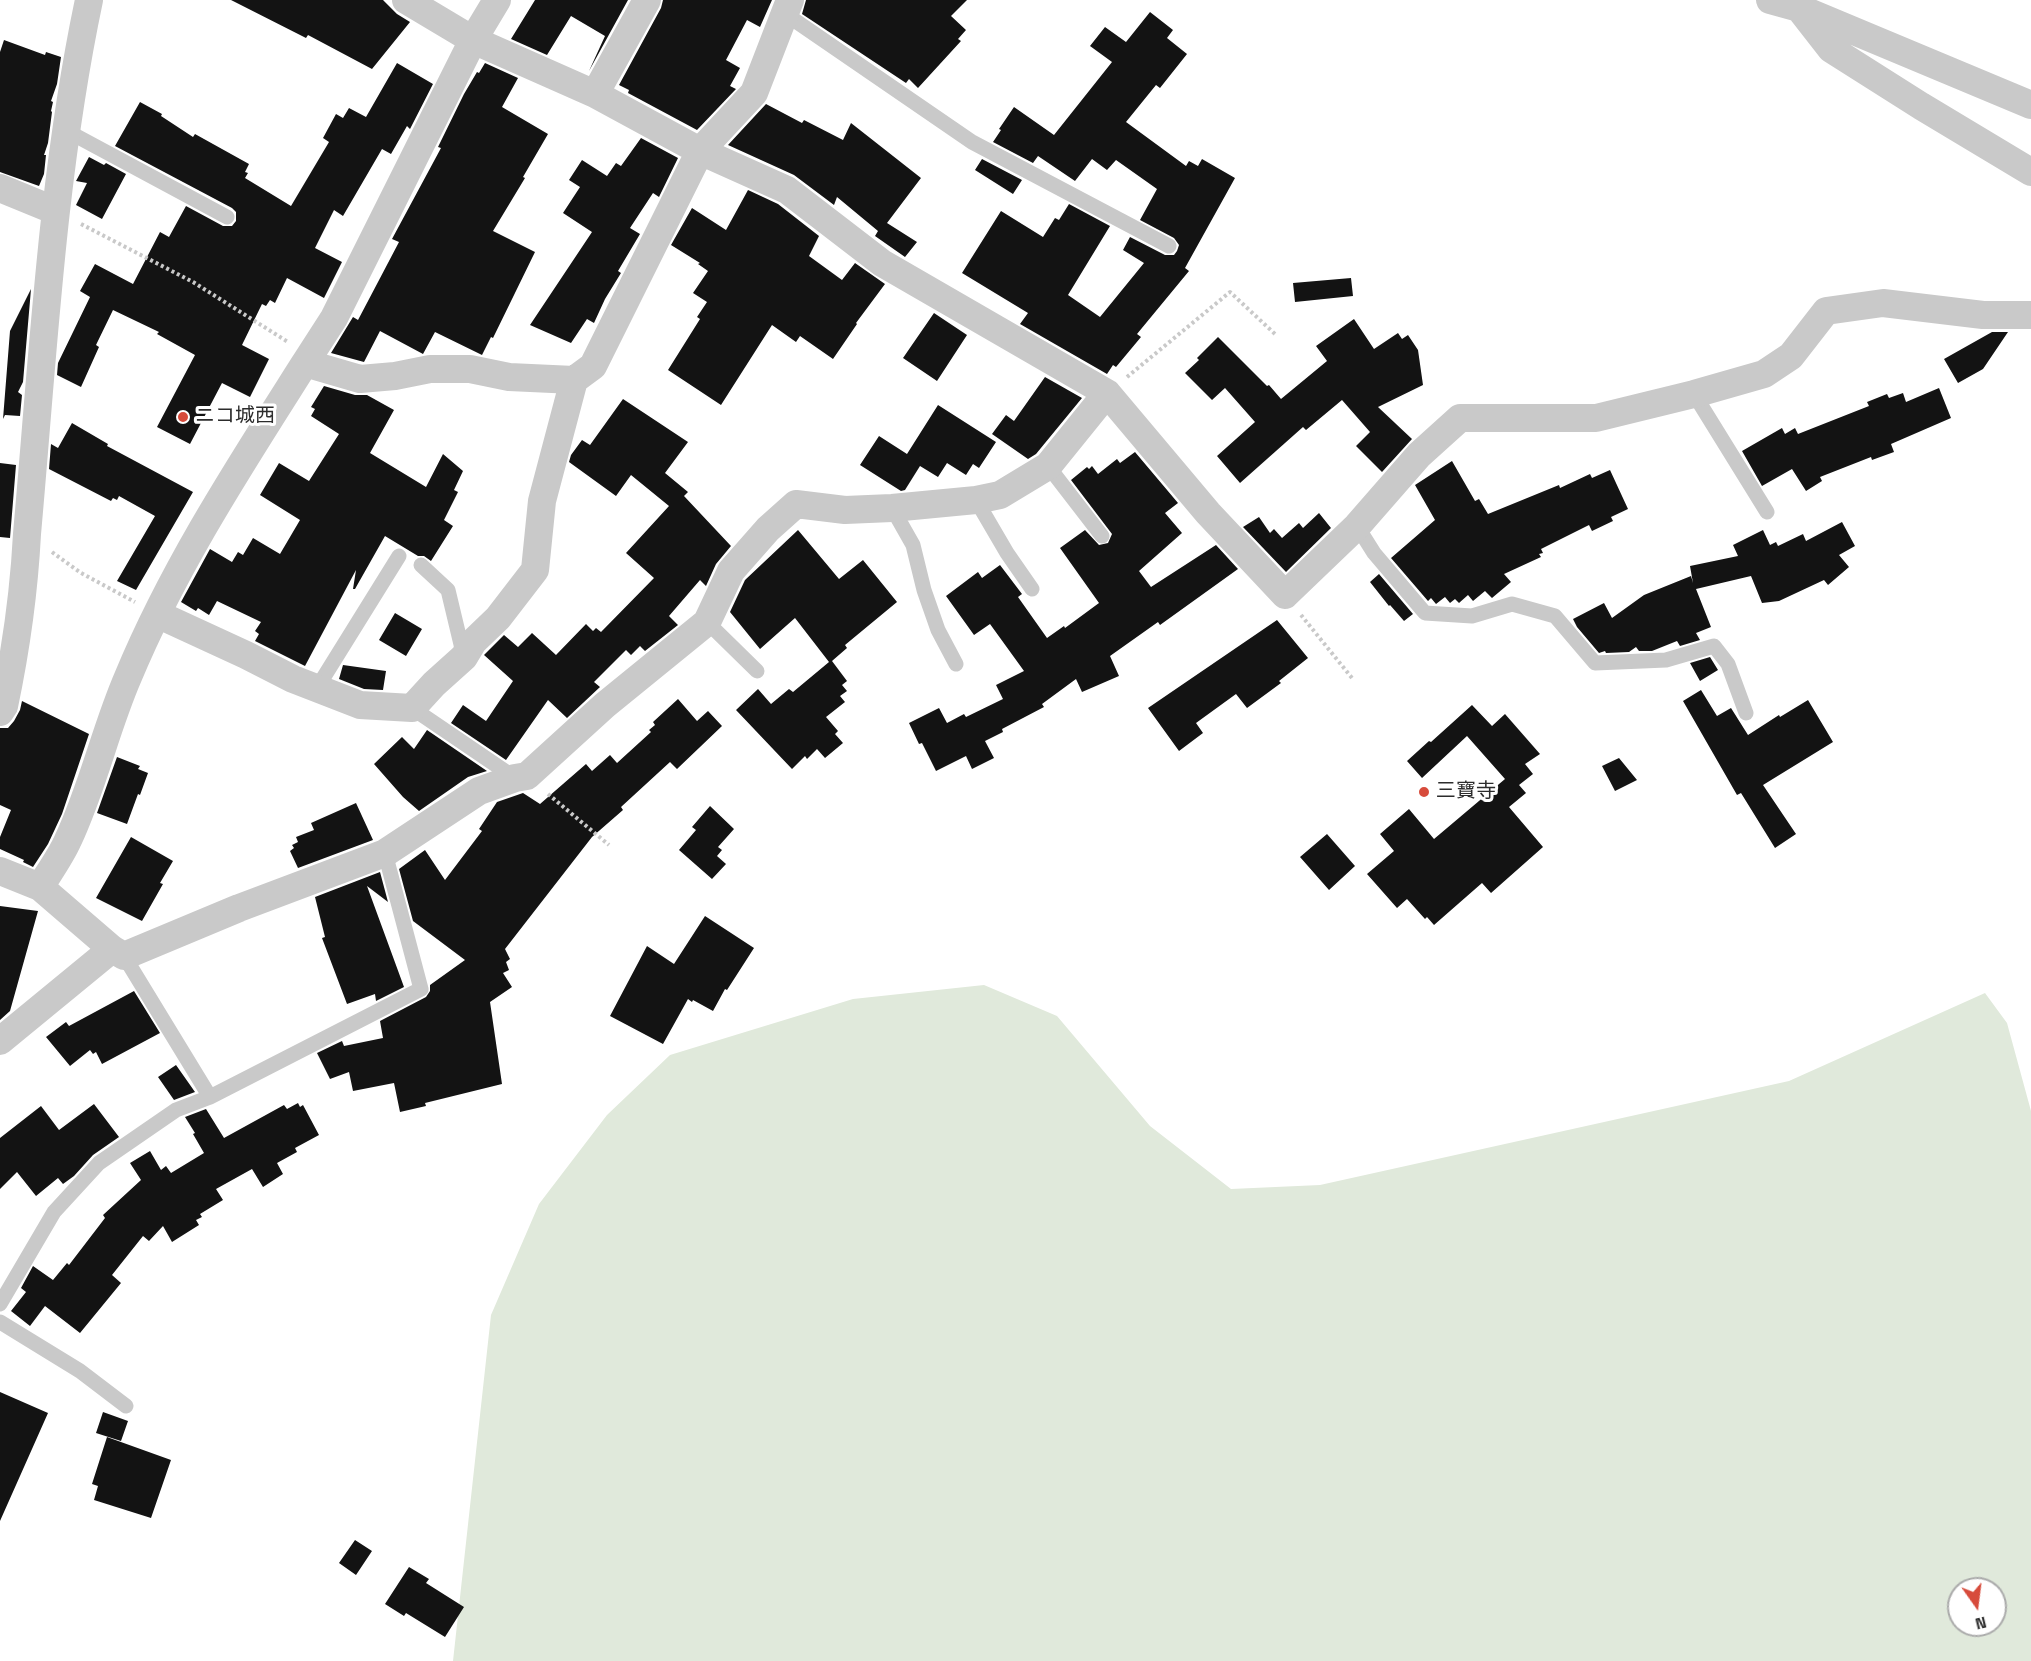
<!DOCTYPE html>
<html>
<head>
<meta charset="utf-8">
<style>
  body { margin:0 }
  #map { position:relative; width:2031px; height:1661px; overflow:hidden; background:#fff; font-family:"Space Grotesk",sans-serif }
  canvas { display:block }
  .north { position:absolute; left:1947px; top:1577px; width:60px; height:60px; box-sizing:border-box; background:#fff; border:2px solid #ababab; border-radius:50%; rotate:166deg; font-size:16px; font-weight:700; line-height:24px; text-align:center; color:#2c2c2c }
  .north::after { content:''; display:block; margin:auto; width:21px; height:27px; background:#d74b3b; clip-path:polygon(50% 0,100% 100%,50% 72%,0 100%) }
</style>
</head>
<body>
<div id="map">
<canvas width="2031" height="1661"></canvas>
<div class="north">N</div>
</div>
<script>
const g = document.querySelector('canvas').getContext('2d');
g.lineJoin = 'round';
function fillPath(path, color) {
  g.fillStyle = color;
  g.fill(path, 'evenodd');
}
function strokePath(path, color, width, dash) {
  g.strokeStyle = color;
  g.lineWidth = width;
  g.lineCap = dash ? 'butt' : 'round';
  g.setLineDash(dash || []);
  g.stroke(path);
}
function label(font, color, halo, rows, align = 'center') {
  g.font = font + ' "Space Grotesk","Noto Sans JP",sans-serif';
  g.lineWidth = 6;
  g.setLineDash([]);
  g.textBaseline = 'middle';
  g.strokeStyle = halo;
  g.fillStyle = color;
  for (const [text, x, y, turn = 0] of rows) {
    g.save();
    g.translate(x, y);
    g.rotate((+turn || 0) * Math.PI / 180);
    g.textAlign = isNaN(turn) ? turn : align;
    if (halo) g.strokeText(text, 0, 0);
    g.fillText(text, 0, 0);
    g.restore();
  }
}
fillPath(new Path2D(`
  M984 985 1057 1016 1150 1126 1231 1189 1320 1185 1789 1081 1985 993 2007 1023 2031 1111V1661H453L491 1315 539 1204 607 1115 670 1055 853 999ZM1959 1589H1995V1625H1959Z`), '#e0e9db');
fillPath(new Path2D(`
  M231 0H383L397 14 410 22 372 69 308 35 306 38Z
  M535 0H628L589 71 605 36 571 16 547 55 511 39Z
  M663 0H772L760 27 747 20 726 60 740 68 730 86 736 89 697 130 628 93 629 90 619 85 661 8Z
  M806 0H967L951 16 966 30 958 39 961 41 918 88 909 79 906 83 802 14Z
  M1150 12 1173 30 1167 38 1187 54 1160 88 1156 85 1126 122 1186 166 1189 161 1198 166 1202 159 1235 178 1185 268 1189 271 1137 334 1141 337 1116 367 1113 365 1107 374 1020 324 1028 313 962 273 1001 211 1043 237 1055 218 1059 220 1069 204 1110 226 1068 295 1100 317 1144 263 1123 250 1130 237 1165 255H1174L1177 251 1179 245 1174 238 1140 220 1157 189 1116 160 1107 170 1092 159 1075 181 1038 156 1033 163 993 142 1001 130 999 129 1014 107 1054 135 1112 62 1090 46 1105 27 1126 42Z
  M4 40 45 55 46 52 61 57 57 84 51 101 53 102 51 111 52 112 48 143 44 155H46L44 174 39 186 0 172V52Z
  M397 63 433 84 410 129 407 126 391 154 382 149 343 216 334 210 315 248 342 262 324 298 287 278 275 303 270 300 266 306 262 304 242 345 269 359 250 397 222 383 190 444 157 427 195 355 157 334 159 332 113 310 96 345 99 347 81 387 57 375 58 363 90 297 80 291 95 264 133 284 160 232 169 237 186 206 223 226H232L236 221V212L232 208 115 146 140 102 162 114 161 116 193 137 195 134 249 164 245 172 248 173 245 178 291 206 329 142 323 138 336 114 343 118 349 108 366 117Z
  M485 63 518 78 502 107 548 134 523 177 525 178 493 231 535 252 493 338 491 337 482 355 435 332 423 354 380 331 364 362 331 353 353 317 358 320 378 282 399 242 392 239 441 148 438 147 464 94 477 72 479 73Z
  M766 104 802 123 804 120 843 140 851 123 921 178 887 223 917 242 905 257 875 236 878 231 837 197 834 205 794 175 728 145Z
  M641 138 678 158 659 197 653 193 630 228 640 234 618 271 621 273 605 299 594 323 587 319 571 343 530 325 592 232 563 213 580 187 569 180 582 160 607 176 616 163 621 166Z
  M89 157 104 165 106 163 126 174 102 219 76 205 87 183 76 181Z
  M982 159 1022 180 1013 194 975 170Z
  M748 190 778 204 819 236 809 256 842 280 855 263 885 284 856 323 857 324 833 359 800 336 796 342 772 325 721 405 668 370 700 319 697 317 707 302 693 293 708 271 698 264 700 263 671 245 692 208 726 230Z
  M1351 278 1353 296 1295 302 1293 283Z
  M31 289 23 382 18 392 22 395 20 416 5 415 3 419 10 331Z
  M934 313 967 335 937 381 903 358Z
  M1354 319 1374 349 1398 333 1402 339 1408 335 1418 350 1423 385 1378 407 1412 439 1382 472 1356 446 1370 432 1342 400 1306 430 1303 427 1240 483 1217 456 1255 422 1225 388 1212 400 1185 373 1199 360 1197 358 1218 337 1267 386 1269 385 1281 399 1327 361 1316 346Z
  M1992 332H2008L1983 369 1958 383 1944 359Z
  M1045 377 1082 398 1036 454 1028 459 992 434 1006 415 1014 421Z
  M324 386 355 395H367L394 410 370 453 426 487 443 454 463 471 454 490 458 492 444 520 453 526 431 561 424 556H418L385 536 355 589H353L356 570 305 666 255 641 259 634 255 631 261 622 217 601 209 615 198 608 196 611 181 602 210 549 232 562 238 552 243 555 253 538 280 554 300 520 260 495 279 463 309 481 339 434 311 416 315 409 311 407Z
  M1939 388 1951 418 1891 444 1894 452 1872 460 1871 457 1820 477 1822 481 1806 491 1792 469 1762 486 1742 451 1782 428 1785 434 1795 428 1798 434 1869 406 1867 402 1887 394 1889 398 1903 393 1906 402Z
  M623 399 688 442 665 473 688 492 684 496 731 546 716 564 706 586 700 580 669 616 678 625 645 651 640 646 631 655 626 650 594 682 600 687 567 718 548 700 506 760 451 723 463 705 486 721 513 681 484 655 504 635 518 647 532 633 556 655 586 624 593 631 596 628 601 632 654 578 626 553 669 506 631 475 616 496 569 462 571 455 582 440 590 445Z
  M938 405 996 442 979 468 973 464 966 475 947 463 938 477 920 466 905 490 901 491 860 465 879 436 907 454Z
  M72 423 108 444 107 446 193 492 136 590 117 581 155 516 119 496 117 500 113 498 111 501 49 469 51 444 58 448Z
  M1135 452 1178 503 1165 513 1182 533 1139 571 1151 587 1216 545 1238 569 1160 625 1158 622 1110 656 1119 676 1082 692 1076 679 1042 704 1044 707 1002 729 1003 732 985 741 994 758 972 769 966 756 936 771 922 743 919 744 909 723 939 708 947 723 964 714 966 717 1003 699 996 685 1024 671 990 624 974 635 946 596 978 572 982 578 1000 565 1022 594 1018 597 1047 638 1064 626 1065 628 1099 603 1060 548 1085 530 1099 545 1108 543 1112 534 1071 480 1087 467 1089 469 1092 466 1098 474 1117 459 1120 463Z
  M1452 461 1475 501 1479 499 1488 514 1559 485 1560 488 1590 474 1592 478 1610 470 1628 509 1611 517 1613 521 1592 531 1589 525 1541 549 1543 553 1539 554 1541 557 1504 574 1511 582 1492 598 1485 591 1473 601 1468 595 1459 603 1455 599 1450 603 1445 597 1436 604 1431 598 1428 601 1391 558 1435 520 1415 485Z
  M0 463 16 465 10 538 0 537Z
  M1319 513 1331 528 1286 572 1243 527 1259 517 1270 533 1274 529 1282 538 1299 523 1303 528Z
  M1842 522 1855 546 1839 555 1849 567 1828 585 1824 580 1779 601 1762 603 1751 576 1696 589 1711 627 1696 633 1700 640 1680 646 1677 641 1652 651H1639L1636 647 1629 652 1606 653 1605 651 1599 653 1577 627 1573 619 1604 603 1612 618 1644 595 1691 576 1693 583 1690 566 1738 556 1733 545 1763 530 1770 545 1776 542 1778 546 1803 534 1806 541Z
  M798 530 839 579 863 560 897 602 845 645 847 648 832 661 847 681 842 685 847 691 840 696 845 702 826 717 838 731 835 734 843 743 825 758 817 749 807 759 805 756 792 769 736 710 758 689 771 704 789 689 793 692 829 662 795 618 760 649 730 612 745 580Z
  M1379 574 1413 614 1404 621 1390 605 1389 606 1370 582Z
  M395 613 422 629 406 656 379 640Z
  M1277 620 1308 658 1279 681 1281 683 1247 708 1236 694 1196 723 1203 733 1179 751 1148 708Z
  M1710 657 1718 670 1700 681 1690 663Z
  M343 665 386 671 383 690 364 689 339 679Z
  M1701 690 1717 716 1731 708 1748 735 1779 715 1780 717 1808 700 1833 742 1763 785 1796 834 1775 848 1741 793 1737 795 1683 701Z
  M678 699 697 721 708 711 722 726 677 769 670 762 621 807 623 810 592 837 505 949 510 959 506 962 509 970 503 973 512 987 490 1002 502 1084 425 1103 426 1106 400 1112 394 1083 353 1091 349 1072 330 1079 317 1053 342 1041 344 1046 383 1038 380 1021 426 997 430 991V985L465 960 413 921 399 869 425 850 445 880 482 831 479 829 497 802 523 793 540 804 586 764 592 771 610 755 617 763 651 732 649 730 655 725 653 722Z
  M22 701 89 734 62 814 48 844 33 867 23 862 24 860 0 849V837L11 810 0 805V728H8L14 721 20 710Z
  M1472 705 1492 726 1505 714 1540 754 1525 764 1533 774 1519 785 1526 793 1509 807 1543 847 1491 893 1482 883 1434 925 1427 917 1425 919 1407 899 1397 908 1367 874 1394 851 1380 834 1409 809 1434 839 1505 779 1467 736 1422 778 1407 761 1429 741 1431 742Z
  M427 730 487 771 468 777 419 811 403 797 374 764 402 737 414 749Z
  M117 757 140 766 138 769 148 773 140 795 138 794 127 824 97 813Z
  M1619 758 1637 780 1615 791 1602 766Z
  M356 803 373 840 298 868 290 851 294 848 292 845 298 842 296 837 314 830 311 823Z
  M710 806 734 829 718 847 722 850 717 856 726 864 712 879 679 850 696 830 692 827Z
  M1327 834 1355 866 1329 890 1300 857Z
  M131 837 173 861 160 883 163 884 142 921 96 898Z
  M380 872 388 902 367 886 404 987 376 1001 375 994 347 1004 322 938 325 937 315 897Z
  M0 906 38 911 10 1011 0 1020Z
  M705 916 754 948 727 990 725 989 713 1011 693 1000 692 1002 688 999 663 1044 610 1016 647 946 674 964Z
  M134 991 160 1033 102 1064 96 1052 93 1054 90 1050 70 1066 46 1037 66 1022 69 1026Z
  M176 1065 195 1092 174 1100 158 1077Z
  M298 1103 300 1107 303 1105 319 1135 295 1148 297 1152 277 1163 283 1174 263 1187 252 1169 216 1189 223 1200 200 1214 202 1217 196 1220 199 1225 172 1242 163 1226 149 1241 143 1236 112 1275 121 1283 80 1333 45 1306 30 1326 11 1311 26 1292 21 1288 33 1266 53 1280 67 1263 69 1265 105 1218 103 1215 141 1180 130 1163 150 1151 161 1170 166 1166 171 1173 204 1153 193 1134 195 1133 185 1117 206 1109 224 1138 284 1105 287 1109Z
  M94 1104 119 1137 93 1155 74 1176 63 1184 58 1178 36 1196 17 1172 0 1189V1138L41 1106 59 1130Z
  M0 1392 48 1413 0 1521Z
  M103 1412 128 1421 121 1441 96 1433Z
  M107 1437 171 1460 151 1518 94 1500 98 1486 92 1484Z
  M355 1540 372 1551 356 1575 339 1563Z
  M409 1567 429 1579 426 1583 464 1607 445 1637 406 1613 404 1616 385 1604Z`), '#131313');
strokePath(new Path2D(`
  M81 224 193 282 288 342
  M1127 377 1230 292 1275 334
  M52 552 81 573 135 602
  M1301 615 1352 678
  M548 794 609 845`), '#c9c9c9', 4, [3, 3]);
strokePath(new Path2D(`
  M784 13 972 142 1169 246
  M67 131 227 217
  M1694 394 1767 512
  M1048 466 1102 536
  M976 500 1007 553 1032 589
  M892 508 913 545 924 590 938 630 956 664
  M1357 526 1374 553 1425 613 1472 616 1512 604 1555 616 1595 663 1666 660 1714 646 1728 664 1746 713
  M421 565 448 590 464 657
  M707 622 757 671
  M317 688 399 556
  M412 708 515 778
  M210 1097 421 989 385 853
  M0 1304 54 1212 99 1163 176 1110 210 1097 124 956
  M0 1322 80 1371 126 1406`), '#c9c9c9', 15);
strokePath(new Path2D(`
  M406 0 473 40 595 94 700 151 787 190 882 263 1107 393 1208 513 1285 595 1357 526 1419 455 1460 418H1596L1694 394 1764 374 1791 356 1826 311 1883 303 1983 315H2031
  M497 0 473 40 334 318 305 363 360 379 395 376 430 369H470L509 377 574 380 593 366 700 151 754 93 790 0
  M1770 0 1799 8 2031 105
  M1799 8 1831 49 1921 106 2031 172
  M595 94 647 0
  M0 188 56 211
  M157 614 246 655 293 679 360 705 412 708 434 684 464 657 473 642 498 618 535 570 542 501 574 380
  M0 712 4 706C16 649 24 592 27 534 43 356 52 175 89 0
  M0 871 40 887C50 871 61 856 68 840 93 787 105 730 128 677 174 566 241 464 305 363
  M40 887 112 949 124 956 239 908 385 853 479 791 515 778 527 776 605 705 707 622 731 571 768 529 796 504 845 510 892 508 976 500 1000 495 1048 466 1107 393
  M0 1041 112 949`), '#c9c9c9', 28);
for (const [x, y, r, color] of [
  [183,417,6,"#d74b3b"],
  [1424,792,6,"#d74b3b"]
]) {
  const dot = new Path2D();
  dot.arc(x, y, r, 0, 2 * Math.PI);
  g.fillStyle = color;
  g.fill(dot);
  strokePath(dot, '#fff', 2);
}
label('20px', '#2c2c2c', '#fff', [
  ["ニコ城西",195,417],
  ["三寶寺",1436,792]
], 'left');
</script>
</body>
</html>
